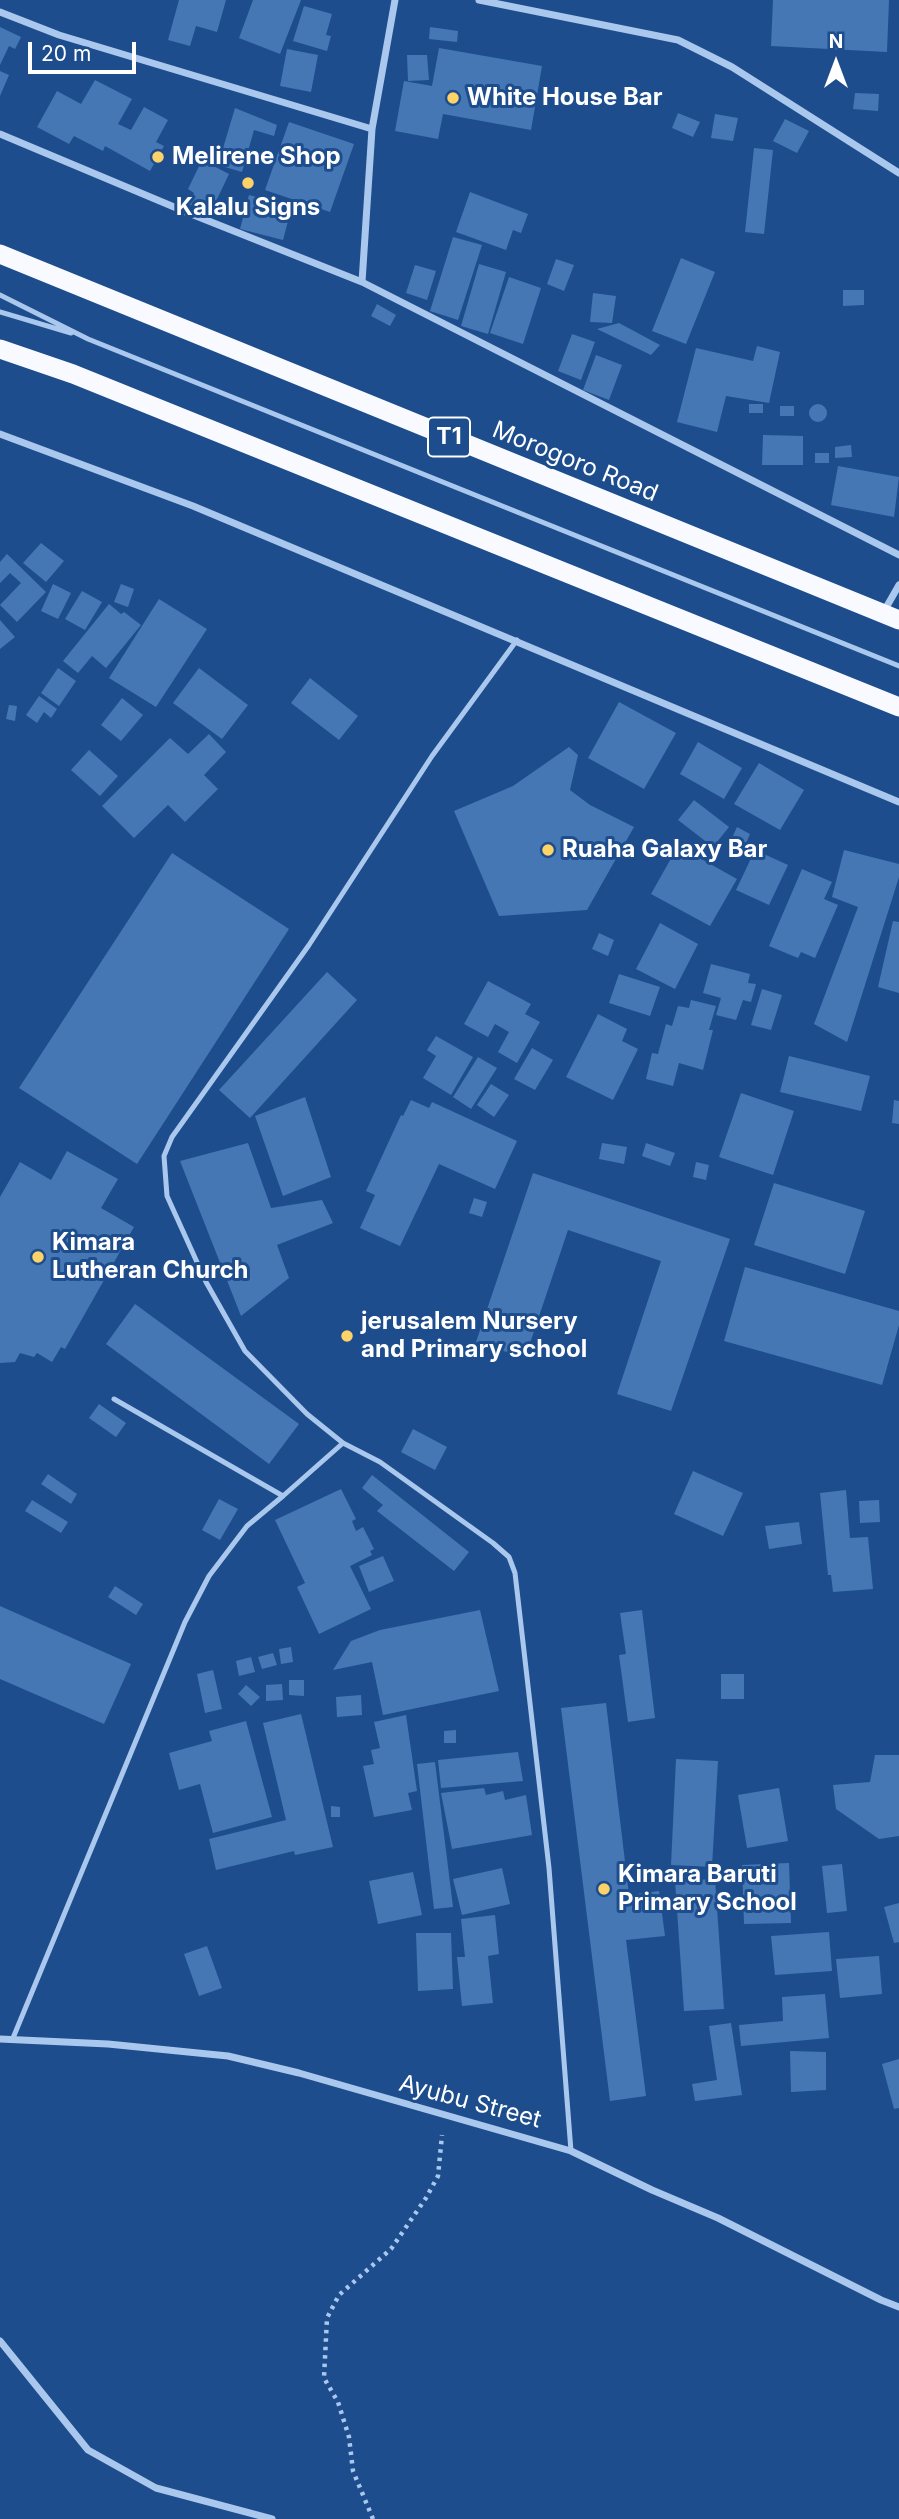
<!DOCTYPE html>
<html>
<head>
<meta charset="utf-8">
<style>
  body { margin:0 }
  #map { position:relative; width:899px; height:2519px; overflow:hidden; background:#1d4d8d; font-family:Inter,sans-serif }
  canvas { display:block }
  .north { position:absolute; left:801px; top:28px; width:70px; height:70px; -webkit-text-stroke:5px #1d4d8d; paint-order:stroke; rotate:0deg; font-size:19px; font-weight:700; line-height:28px; text-align:center; color:#fff }
  .north::after { content:''; display:block; margin:auto; width:24px; height:32px; background:#fff; clip-path:polygon(50% 0,100% 100%,50% 72%,0 100%) }
  .scale { position:absolute; left:28px; top:42px; width:108px; height:32px; box-sizing:border-box; border:4px solid #fff; border-top:0; padding-left:9px; font-size:21px; line-height:24px; white-space:nowrap; color:#fff; -webkit-text-stroke:5px #1d4d8d; paint-order:stroke }
</style>
</head>
<body>
<div id="map">
<canvas width="899" height="2519"></canvas>
<div class="north">N</div>
<div class="scale">20 m</div>
</div>
<script>
const g = document.querySelector('canvas').getContext('2d');
g.lineJoin = 'round';
function fillPath(path, color) {
  g.fillStyle = color;
  g.fill(path, 'evenodd');
}
function strokePath(path, color, width, dash) {
  g.strokeStyle = color;
  g.lineWidth = width;
  g.lineCap = dash ? 'butt' : 'round';
  g.setLineDash(dash || []);
  g.stroke(path);
}
function label(font, color, halo, rows, align = 'center') {
  g.font = font + ' Inter,sans-serif';
  g.lineWidth = 6;
  g.setLineDash([]);
  g.textBaseline = 'middle';
  g.strokeStyle = halo;
  g.fillStyle = color;
  for (const [text, x, y, turn = 0] of rows) {
    g.save();
    g.translate(x, y);
    g.rotate((+turn || 0) * Math.PI / 180);
    g.textAlign = isNaN(turn) ? turn : align;
    if (halo) g.strokeText(text, 0, 0);
    g.fillText(text, 0, 0);
    g.restore();
  }
}
fillPath(new Path2D(`
  M179 0H226L217 32 196 26 190 46 168 40Z
  M253 0H301L280 54 239 38Z
  M773 0H889L887 52 771 46Z
  M304 6 332 14 326 35 331 36 327 51 293 41Z
  M0 27 21 37 15 49 9 46 0 65Z
  M430 27 458 31 457 42 429 39Z
  M439 48 542 66 531 130 443 114 438 139 395 131 404 81 432 86Z
  M287 49 318 55 311 92 280 86Z
  M407 55H427L429 80 408 81Z
  M0 71 9 75 0 96Z
  M95 80 132 99 118 124 131 130 144 107 168 120 156 142 164 146 150 171 105 146 103 151 74 136 69 144 37 127 57 91 81 104Z
  M855 93 879 94 878 111 853 109Z
  M235 108 277 125 274 136 254 130 242 172 218 165Z
  M678 113 700 122 693 137 672 128Z
  M715 114 738 118 733 141 711 138Z
  M785 119 809 131 797 153 773 141Z
  M289 122 354 144 330 212 265 190Z
  M754 148 773 150 764 234 745 232Z
  M202 160 229 174 210 214 188 204 194 193 188 189Z
  M470 192 528 214 521 233 513 230 506 250 456 232Z
  M249 195 292 206 283 240 240 229Z
  M453 237 482 245 458 320 430 311Z
  M681 258 715 272 686 344 652 331Z
  M556 259 574 265 564 291 547 284Z
  M479 264 506 272 488 334 461 326Z
  M415 265 436 271 427 300 406 293Z
  M509 277 541 288 523 344 490 333Z
  M843 290H864V305L843 306Z
  M593 293 616 296 612 323 590 322Z
  M377 304 396 315 390 326 371 316Z
  M619 323 660 345 651 355 597 329Z
  M572 334 595 342 581 380 558 371Z
  M757 346 780 352 769 403 726 396 717 432 677 422 696 348 753 361Z
  M596 355 622 365 609 400 583 390Z
  M749 404H763V413H749Z
  M809 413a9 9 0 1 1 18 0a9 9 0 1 1-18 0Z
  M780 406H794V416H780Z
  M763 435 803 436V465H762Z
  M851 445 852 457 835 458V447Z
  M815 453H829V463H815Z
  M838 466 899 477 894 517 831 505Z
  M41 543 64 561 46 582 23 563Z
  M7 554 46 592 17 622 0 605 21 583 10 573 0 583V562Z
  M53 584 71 593 58 619 41 611Z
  M121 584 134 589 128 607 114 602Z
  M82 591 102 602 85 630 65 619Z
  M159 599 207 629 156 707 109 678Z
  M109 604 121 614 124 612 141 625 106 668 92 656 78 673 63 661Z
  M0 620 15 637 0 649Z
  M58 668 76 681 59 706 41 693Z
  M199 668 248 705 222 739 173 703Z
  M310 678 358 716 339 740 291 703Z
  M39 696 57 709 51 718 44 712 37 723 26 715Z
  M122 698 143 715 121 741 101 725Z
  M619 702 676 733 644 789 588 758Z
  M9 705 17 706 15 721 6 719Z
  M209 734 226 752 204 775 218 789 185 822 168 805 134 838 102 806 170 738 188 754Z
  M698 742 742 768 724 799 680 774Z
  M569 747 578 755 570 790 590 805 634 827 587 910 499 916 454 811 513 786Z
  M89 750 118 776 100 796 71 770Z
  M759 763 804 790 780 830 734 804Z
  M694 800 729 827 713 847 678 820Z
  M737 827 750 834 741 855 727 849Z
  M678 846 737 879 710 926 651 894Z
  M755 850 788 865 769 905 736 890Z
  M844 850 899 864V877L847 1042 814 1024 858 907 832 897Z
  M172 853 289 929 137 1164 19 1088Z
  M802 869 832 882 824 899 838 905 815 958 801 952 798 958 769 946Z
  M893 921 899 922V993L878 987Z
  M660 923 698 944 675 989 636 969Z
  M599 933 614 940 608 956 592 949Z
  M711 964 750 974 748 983 756 984 751 1002 743 1000 736 1020 716 1015 721 998 703 993Z
  M327 972 357 1000 250 1118 219 1090Z
  M619 974 660 987 650 1016 609 1003Z
  M488 981 531 1004 525 1014 540 1022 517 1063 498 1052 509 1032 495 1024 488 1037 464 1024Z
  M762 989 782 995 771 1030 751 1025Z
  M691 1000 716 1006 709 1030H713L703 1070 679 1063 673 1086 646 1079 652 1053 658 1054 666 1024 672 1026 678 1006 689 1008Z
  M598 1014 627 1029 622 1041 638 1049 613 1100 566 1077Z
  M436 1036 473 1057 451 1095 423 1078 436 1056 427 1050Z
  M532 1048 553 1060 535 1090 514 1079Z
  M789 1056 870 1076 861 1111 780 1092Z
  M478 1057 497 1068 471 1109 453 1097Z
  M491 1084 509 1095 494 1117 477 1105Z
  M741 1093 794 1111 773 1175 719 1157Z
  M305 1097 331 1177 283 1196 255 1116Z
  M411 1100 429 1108 432 1102 517 1141 495 1189 439 1164 400 1246 360 1228 375 1195 366 1191 401 1115 403 1116Z
  M894 1100 899 1101V1124L892 1123Z
  M248 1143 271 1208 322 1200 333 1223 277 1245 289 1278 241 1316 180 1161Z
  M602 1143 627 1147 624 1164 599 1159Z
  M646 1143 675 1153 670 1166 642 1156Z
  M67 1151 118 1179 101 1208 134 1227 65 1349 61 1347 52 1362 37 1353 34 1357 20 1353 15 1362 0 1363V1197L20 1162 51 1180Z
  M696 1162 709 1165 706 1180 693 1177Z
  M533 1173 730 1239 671 1411 617 1394 661 1261 568 1230 525 1358 476 1342Z
  M774 1183 865 1211 845 1274 754 1245Z
  M474 1198 487 1202 482 1217 469 1213Z
  M745 1267 899 1311V1325L882 1385 724 1341Z
  M135 1304 299 1424 269 1464 106 1344Z
  M99 1404 126 1423 116 1437 89 1418Z
  M413 1429 447 1447 435 1470 401 1452Z
  M693 1471 743 1493 723 1536 674 1514Z
  M48 1474 77 1494 71 1504 41 1484Z
  M372 1475 469 1552 454 1571 377 1511 383 1505 362 1488Z
  M341 1489 356 1519 352 1521 356 1531 363 1527 374 1549 370 1551 372 1555 350 1566 371 1609 319 1634 297 1587 305 1583 275 1520Z
  M846 1490 850 1538 868 1537 873 1589 833 1592 831 1575H828L820 1493Z
  M219 1499 238 1509 220 1540 202 1530Z
  M32 1500 68 1522 61 1533 25 1511Z
  M879 1500 880 1522 860 1523 859 1501Z
  M799 1522 802 1544 769 1549 765 1526Z
  M383 1556 394 1581 369 1592 359 1566Z
  M115 1586 143 1604 136 1615 108 1597Z
  M0 1606 131 1664 104 1724 0 1679Z
  M480 1610 499 1691 383 1715 372 1662 333 1670 351 1641 380 1630Z
  M642 1610 655 1718 628 1722 619 1655 626 1654 620 1613Z
  M291 1647 293 1662 281 1664 279 1649Z
  M273 1653 277 1665 262 1669 258 1657Z
  M251 1657 255 1672 239 1676 236 1661Z
  M213 1670 222 1709 205 1713 197 1674Z
  M721 1674H744V1699H721Z
  M289 1680H304V1696L289 1695Z
  M282 1684 283 1700 266 1701V1685Z
  M246 1685 260 1697 251 1706 238 1694Z
  M361 1695 362 1715 337 1717 336 1697Z
  M606 1703 629 1895 659 1891 665 1936 626 1940 646 2096 610 2101 561 1708Z
  M301 1714 333 1847 295 1855 294 1851 216 1870 209 1839 286 1820 263 1723Z
  M406 1715 417 1791 408 1793 412 1810 374 1817 363 1766 374 1764 371 1750 380 1748 374 1722Z
  M246 1721 272 1817 213 1833 200 1784 179 1790 169 1753 212 1741 209 1731Z
  M456 1730V1743H444V1731Z
  M518 1752 523 1781 441 1788 438 1760Z
  M875 1755H899V1836L879 1839 836 1809 833 1785 870 1782Z
  M676 1759 718 1761 712 1867 671 1865Z
  M435 1762 453 1907 434 1909 417 1764Z
  M484 1788 486 1795 503 1791 505 1800 526 1795 532 1835 452 1849 441 1793Z
  M779 1788 788 1841 747 1848 738 1795Z
  M331 1806 340 1807V1817H331Z
  M789 1863 791 1923 744 1924 742 1865Z
  M842 1864 847 1911 827 1913 822 1866Z
  M502 1868 510 1904 462 1915 453 1879Z
  M413 1872 422 1915 378 1924 369 1881Z
  M715 1879 724 2009 684 2011 675 1881Z
  M899 1903V1942L894 1943 884 1907Z
  M495 1915 499 1954 488 1956 493 2003 462 2006 457 1957H465L461 1919Z
  M829 1932 832 1971 775 1975 771 1936Z
  M416 1933H451L453 1989 418 1991Z
  M207 1946 222 1988 199 1996 184 1954Z
  M879 1956 882 1994 840 1998 836 1959Z
  M825 1994 829 2038 741 2046 739 2025 783 2021 782 1997Z
  M731 2023 742 2095 695 2101 692 2084 717 2080 709 2026Z
  M790 2051 826 2052V2090L791 2092Z
  M899 2059V2108L894 2109 882 2064Z`), '#4577b5');
strokePath(new Path2D(`
  M373 2519 353 2471 349 2437 338 2402 324 2378 327 2318 339 2295 391 2249 426 2198 438 2176 442 2135`), '#aac8ed', 4.5, [3.5, 5]);
strokePath(new Path2D(`
  M0 295 88 339 899 666
  M0 312 71 333
  M517 640 432 756 309 945 172 1137 164 1156 167 1196 206 1282 245 1351 307 1414 343 1443 380 1462 493 1543 509 1557 515 1573 549 1868 571 2151
  M114 1399 283 1496 343 1443
  M13 2038 185 1622 209 1576 247 1526 283 1496`), '#aac8ed', 5);
strokePath(new Path2D(`
  M479 0 678 40 732 67 899 173
  M0 12 59 35 372 129
  M0 134 186 212 362 282 899 555
  M362 282 372 129 395 0
  M0 434 193 506 899 802
  M883 613 899 585
  M0 2039 108 2044 228 2056 299 2073 571 2151 652 2190 718 2218 881 2300 899 2307
  M0 2341 88 2450 156 2488 272 2519`), '#aac8ed', 7);
strokePath(new Path2D(`
  M0 254 899 620
  M0 349 73 374 899 707`), '#f8faff', 19);
for (const [x, y, r, color] of [
  [453,98,7,"#fdd268"],
  [158,157,7,"#fdd268"],
  [248,183,7,"#fdd268"],
  [548,850,7,"#fdd268"],
  [38,1257,7,"#fdd268"],
  [347,1336,7,"#fdd268"],
  [604,1889,7,"#fdd268"]
]) {
  const dot = new Path2D();
  dot.arc(x, y, r, 0, 2 * Math.PI);
  g.fillStyle = color;
  g.fill(dot);
  strokePath(dot, '#1d4d8d', 2.5);
}
for (const [x, y, w] of [
  [449,437,42]
]) {
  const box = new Path2D();
  box.roundRect(x - w / 2, y - 19.5, w, 39, 5);
  g.fillStyle = '#1d4d8d';
  g.fill(box);
  strokePath(box, '#fff', 2);
}
label('bold 23px', '#fff', null, [
  ["T1",449,437]
]);
label('bold 24px', '#fff', '#1d4d8d', [
  ["White House Bar",467,98],
  ["Melirene Shop",172,157],
  ["Kalalu Signs",248,208,"center"],
  ["Ruaha Galaxy Bar",562,850],
  ["Kimara",52,1243],
  ["Lutheran Church",52,1271],
  ["jerusalem Nursery",361,1322],
  ["and Primary school",361,1350],
  ["Kimara Baruti",618,1875],
  ["Primary School",618,1903]
], 'left');
label('24px', '#fff', '#1d4d8d', [
  ["Morogoro Road",575,462,22],
  ["Ayubu Street",470,2102,15]
]);
</script>
</body>
</html>
